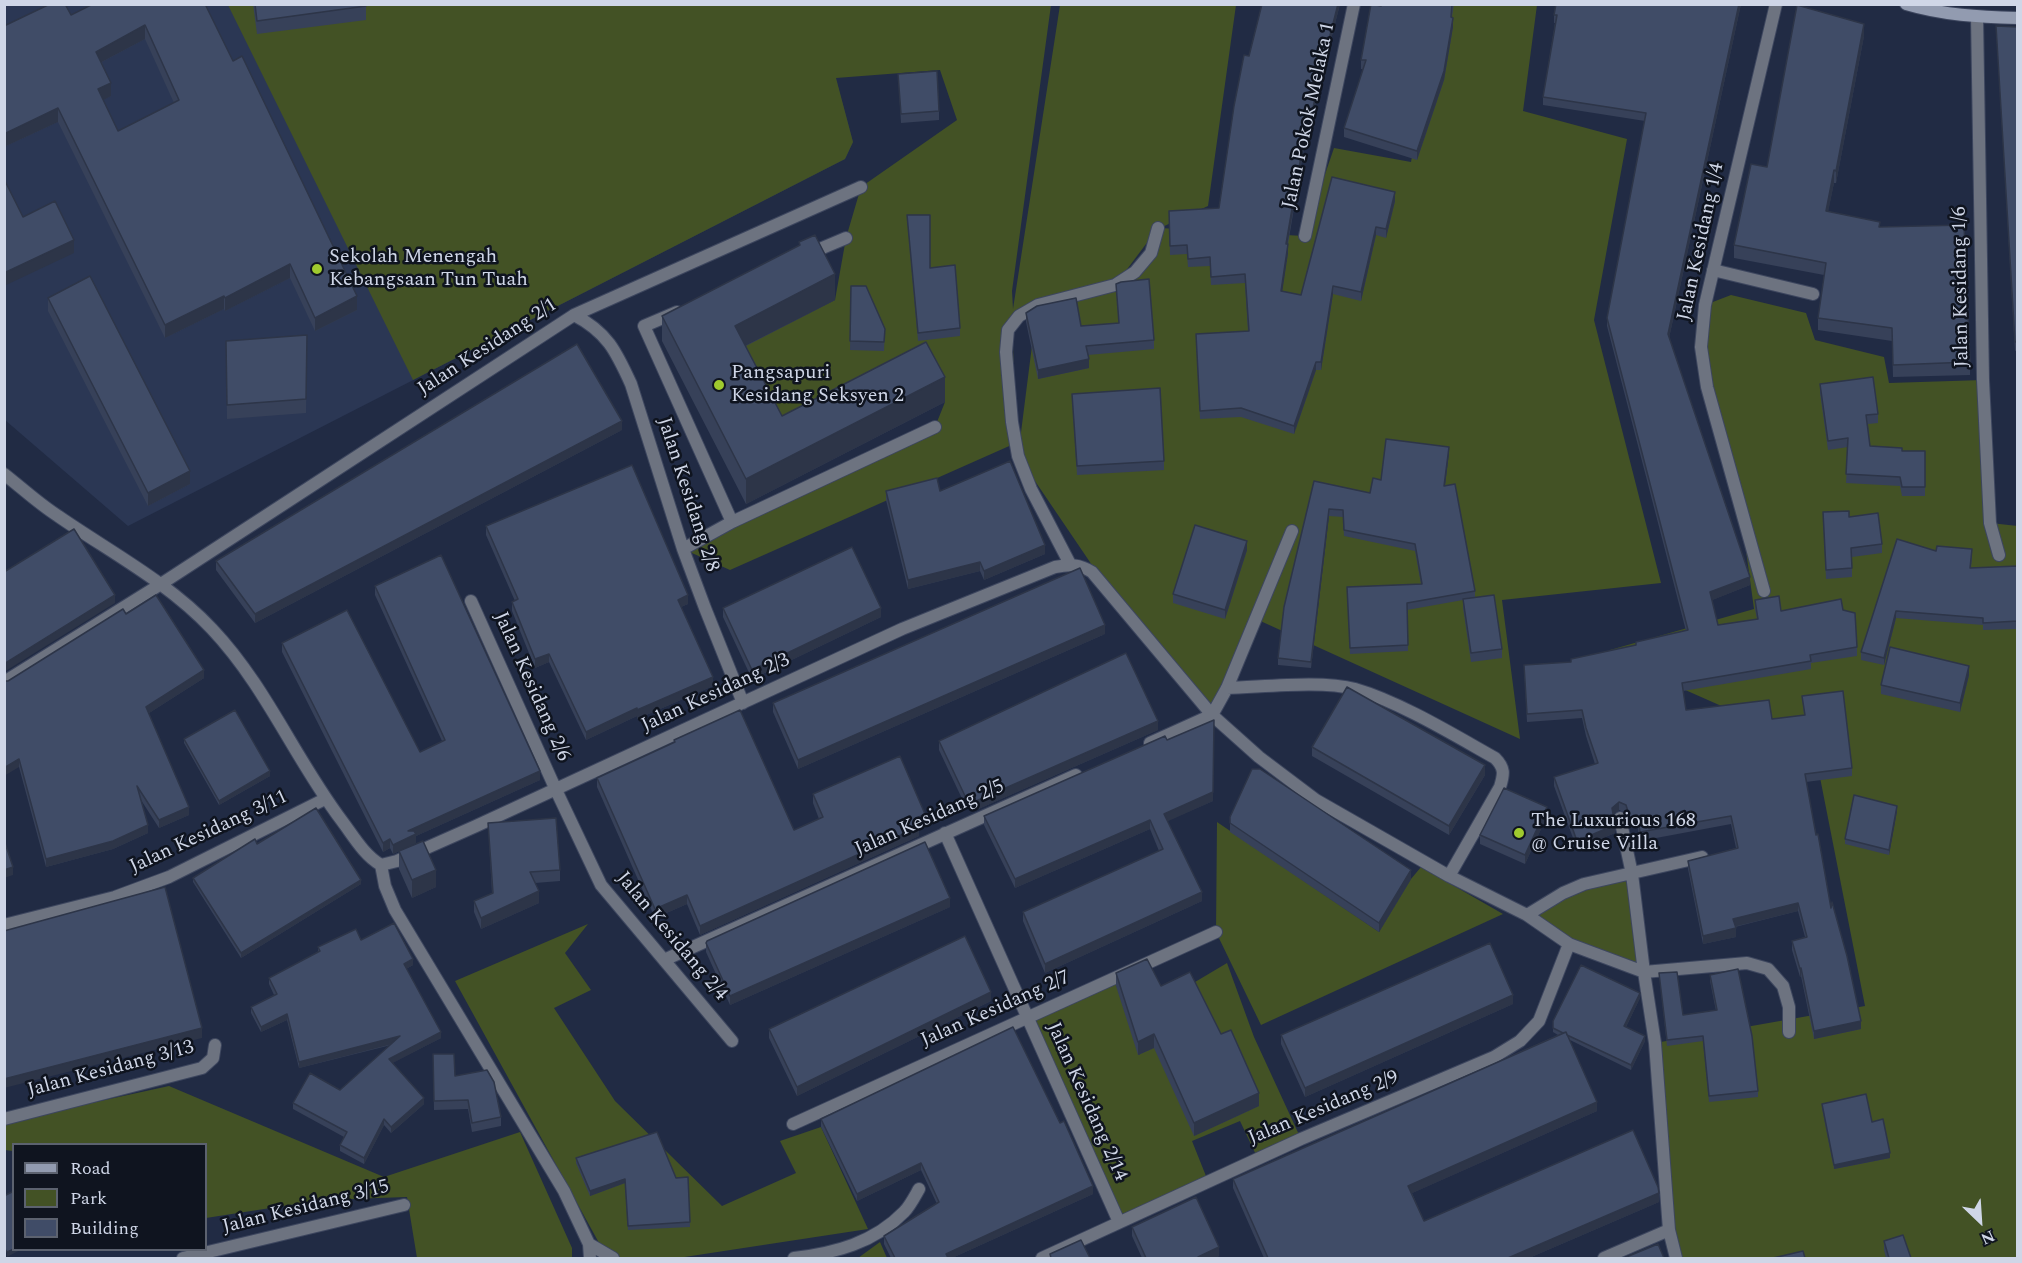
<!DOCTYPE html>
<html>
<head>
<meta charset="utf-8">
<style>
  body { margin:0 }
  #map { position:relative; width:2022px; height:1263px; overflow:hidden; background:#212b44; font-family:Spectral,serif }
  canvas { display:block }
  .frame { position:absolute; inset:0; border:6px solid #cfd6e7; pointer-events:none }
  .legend { position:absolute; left:12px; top:1143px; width:195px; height:108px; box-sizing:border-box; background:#0f141f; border:2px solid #5c626f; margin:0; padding:8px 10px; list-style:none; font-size:18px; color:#cfd6e7 }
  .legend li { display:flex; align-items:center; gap:12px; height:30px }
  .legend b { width:30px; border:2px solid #5c626f }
  .north { position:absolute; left:1950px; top:1191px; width:60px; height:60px; -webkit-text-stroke:4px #0f141f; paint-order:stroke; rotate:155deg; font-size:16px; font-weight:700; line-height:24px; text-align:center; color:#cfd6e7 }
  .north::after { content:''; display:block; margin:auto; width:21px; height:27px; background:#cfd6e7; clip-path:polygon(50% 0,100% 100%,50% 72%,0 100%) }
</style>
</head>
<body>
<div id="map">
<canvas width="2022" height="1263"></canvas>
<div class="frame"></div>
<ul class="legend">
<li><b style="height:8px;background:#929bb0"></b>Road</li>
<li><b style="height:16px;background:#435225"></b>Park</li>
<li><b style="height:16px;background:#404c67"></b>Building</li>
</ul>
<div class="north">N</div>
</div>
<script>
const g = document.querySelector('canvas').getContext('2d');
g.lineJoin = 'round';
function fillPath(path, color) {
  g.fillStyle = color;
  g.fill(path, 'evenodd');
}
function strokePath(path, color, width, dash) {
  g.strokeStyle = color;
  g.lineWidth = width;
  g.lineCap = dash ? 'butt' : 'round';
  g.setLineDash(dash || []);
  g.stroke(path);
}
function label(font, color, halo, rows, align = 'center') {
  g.font = font + ' Spectral,serif';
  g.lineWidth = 5;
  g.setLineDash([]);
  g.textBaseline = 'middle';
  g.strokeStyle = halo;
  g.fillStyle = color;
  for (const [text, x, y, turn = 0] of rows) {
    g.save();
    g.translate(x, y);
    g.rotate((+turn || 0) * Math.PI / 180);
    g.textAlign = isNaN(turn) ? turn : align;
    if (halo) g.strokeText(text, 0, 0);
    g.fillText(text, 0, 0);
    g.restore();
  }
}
fillPath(new Path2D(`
  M5 5H816L853 142 845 159 128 526 5 420Z`), '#2b3754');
fillPath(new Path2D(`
  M228 5H1051L1012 291 1013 309 1060 5H1236L1208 206 1160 228 1304 236 1334 148 1411 162 1440 5H1537L1523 111 1627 139 1594 320 1661 583 1502 600 1520 739 1256 619 1212 715 1117 602 1018 456 1037 306 1012 314 1016 443 730 570 683 549 935 427 945 402 782 441 735 351 835 300 846 238 861 187 957 120 940 70 836 78 853 142 845 159 413 380ZM1155 232 1135 272 1122 276Z
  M1731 295 1806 313 1815 340 1884 357 1889 383 1983 380 1990 523 2018 526 2017 1258H1676L1655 1043 1865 1006 1814 747 1613 658 1610 650 1754 609 1740 507 1707 387 1705 305Z
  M1217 822 1379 932 1411 879 1421 867 1503 914 1261 1025 1216 932Z
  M1632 874 1644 970 1569 944 1527 915 1584 884Z
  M588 924 565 953 591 990 554 1008 615 1101 722 1206 796 1173 780 1141 821 1127 868 1229 678 1258H588L589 1244 604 1252 455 981Z
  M1227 963 1254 1037 1301 1139 1258 1159 1240 1121 1192 1141 1208 1181 1119 1222 1027 1017 1114 978 1139 1055 1190 985Z
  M169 1086 384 1177 520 1132 572 1248V1258H417L407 1197 322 1200 206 1218V1144H14L13 1151 5 1150 4 1122Z
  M880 1242 887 1258H858Z`), '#435225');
const street = new Path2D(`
  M1977 17 1983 380 1990 523 1999 555
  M1305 236 1354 4
  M808 254 846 238
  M1713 270 1813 294
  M677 312 644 326 732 522
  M574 315C607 332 616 351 631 384L683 549 705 608 743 703
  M4 474C22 488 39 504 58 516 110 552 168 582 212 629 266 686 295 759 342 821 354 837 364 855 381 865L385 886 395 910 564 1191 589 1244 590 1258
  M683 549 732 522 935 427
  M1070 564 1031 489 1018 456 1012 422 1006 352 1008 330 1019 316 1038 305 1115 285 1135 272 1151 253 1158 228
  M1764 591 1707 387 1701 347 1705 305 1776 4
  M471 601 556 790 601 885 732 1041
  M4 682 161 584 574 315 861 187
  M1227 688C1263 687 1322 680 1355 689 1400 702 1454 735 1495 758 1505 768 1504 774 1500 787L1449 876
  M1150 743 1212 715 1227 688 1292 531
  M1620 818 1632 874 1644 972 1655 1043 1669 1230 1676 1258
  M945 833 1119 1222
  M381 865 397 861 476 826 902 629 1055 567C1070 564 1079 564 1092 572L1212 715 1259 757 1316 800 1449 876 1527 915 1569 944 1644 972 1747 963 1768 969 1783 986 1789 1007V1032
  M1527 915 1563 893 1584 884 1702 857
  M4 925 115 897 169 877 325 799
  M664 960 1076 775
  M4 1119 202 1068 213 1058 215 1045
  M793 1124 1216 932
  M589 1244 613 1258
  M183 1258 404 1205
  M794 1258C835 1253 874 1243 904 1212 910 1206 915 1196 919 1189
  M1042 1258 1301 1139 1494 1057 1520 1041 1539 1021 1569 944
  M1604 1258 1669 1230`);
const secondary = new Path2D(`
  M1906 4C1943 15 1979 17 2018 18`);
strokePath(street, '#3d465e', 14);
strokePath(secondary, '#3d465e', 14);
strokePath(street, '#6d7380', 12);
strokePath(secondary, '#929bb0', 12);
fillPath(new Path2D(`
  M93 4H207L205 5 357 310 315 331 290 278 225 311 224 309 165 338 58 122 4 147V26L71 15ZM145 39 174 103 118 131 103 100 111 96 102 62Z
  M253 4H366V20L257 34Z
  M1340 4 1324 67H1323L1309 136H1306L1288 244V253L1282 291 1301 295 1395 201 1386 238 1376 235 1361 301 1333 294 1321 370H1316L1294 434 1241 417 1200 419 1196 334 1248 331 1245 283 1211 285 1210 266 1188 267 1187 254 1170 255 1169 211 1219 208 1249 56Z
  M1381 4H1454L1452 17 1453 27 1444 80 1417 160 1344 137V128L1363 69H1361V60Z
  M1556 4H1741L1669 338 1750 585 1712 600 1718 625 1757 619 1755 609V600L1781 611 1843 610 1857 647V656L1811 663V669L1683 691 1686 710 1772 719 1804 715 1802 696 1852 768V776L1806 782 1831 908 1861 1029 1814 1039 1801 976 1800 977 1792 950V941L1805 937 1798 911 1735 927 1736 937 1703 944 1688 869V861L1736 848 1731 824 1640 841 1637 824 1630 827 1626 813 1619 810 1613 815 1615 833 1577 849 1554 786V777L1595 764 1586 736 1582 718 1527 722 1524 665 1571 662V659L1636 645V642L1686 631 1607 326V318L1645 121 1543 105V97L1555 23H1554V15Z
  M1996 26 2018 27V350L2015 351Z
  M1864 36 1836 183H1834L1828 211 1880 227 1970 362V375L1893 377 1892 341 1818 330V318L1824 275 1734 258V245L1767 167Z
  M898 74 939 111V120L901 123Z
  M907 215 930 268 960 328V336L918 341Z
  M799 242 835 300 746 346 782 416 945 402 746 504 662 341V316L799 246Z
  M1116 284 1154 340V349L1088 355 1089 368 1038 379 1026 322V313L1081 326 1119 323Z
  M851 286 885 329 884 351 850 350Z
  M48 298 190 484 148 506 48 311Z
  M307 335 306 413 227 419 226 341Z
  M1820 384 1878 414V423L1868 424 1870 446 1902 451H1925V496H1902L1900 486 1846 483 1848 447 1828 450 1820 393Z
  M1072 394 1164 461V470L1077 475Z
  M622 430 255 623 216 570V561Z
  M1449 453 1445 486 1475 591V598L1502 649V658L1471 662 1463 608V600L1407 610 1408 651 1350 654 1347 587 1421 584 1415 551 1344 536 1343 517 1329 516 1311 668 1278 665V658L1314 481 1370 493 1381 480Z
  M886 491H940L1045 554 984 580 980 571 908 589 886 500Z
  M1823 512 1849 517 1882 544V553L1852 557V577L1826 579Z
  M486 526 688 604 681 607 713 686 637 719V716L586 740 549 662 535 668 512 611V602L515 601 486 535Z
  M1247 550 1225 619 1173 603V594Z
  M1936 551 1972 556 1971 568 2018 566V629L1983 630V625L1896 618 1884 665 1861 660V652Z
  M375 586 540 780 416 836V843L393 854 390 848 383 852 282 652V643L420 752 442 741 375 595Z
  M723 608 881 617 752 679 723 617Z
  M126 614 204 678 149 713 189 815 159 828 141 800 148 833 113 849 46 867 19 767 8 681Z
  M1105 634 798 769 773 712V703Z
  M1969 675 1960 712 1881 694V685Z
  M1158 730 976 810 973 803 966 807 939 750V741Z
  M184 739 270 776 219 805 184 743Z
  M674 740 794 830 819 819 813 803V794L925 823 918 826 919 836 700 935 687 904 655 918 597 787V778L674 743Z
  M1167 740 1213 801 1167 821 1202 901 1045 973 1023 921V912L1159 851 1150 829 1015 888 984 825V816Z
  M1312 747 1485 775 1449 835 1312 756Z
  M1897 811 1889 855 1845 844V839Z
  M1547 816 1525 864 1480 844V835Z
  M1230 817 1411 879 1379 932 1230 832Z
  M488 823 560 870V881L535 883 539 903 481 929 474 912V901L492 893Z
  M257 844 361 884 241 958 193 882V878Z
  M399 851 436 887 412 898 399 869Z
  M950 907 730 1005 706 952V943Z
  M361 940 413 965 406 969 441 1038 392 1063 424 1104 391 1133 384 1125 364 1164 340 1151V1145L344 1137 293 1109V1103L340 1090 391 1045 299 1068 287 1020 261 1032 251 1013V1007L274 995 269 984V978L318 952V947Z
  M1116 973 1161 986 1221 1034 1259 1106 1194 1136 1154 1048 1138 1055 1116 986Z
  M1659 973 1683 1015 1716 1011 1710 981V975L1758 1091V1097L1709 1102 1703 1041 1667 1046Z
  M1640 998 1626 1027 1645 1041 1631 1070 1570 1040 1597 1111 1412 1193 1424 1221 1659 1202 1529 1258H1264L1233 1188V1179L1558 1035 1553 1032V1021Z
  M991 1001 797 1096 769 1038V1029Z
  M1513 1004 1305 1097 1281 1044V1035Z
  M433 1054 501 1117V1126L472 1132 468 1109 434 1110Z
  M1822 1104 1872 1122 1890 1158 1834 1169 1822 1108Z
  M821 1119 1093 1194 952 1258H891L884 1244V1236L937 1204 921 1170 857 1201 821 1127Z
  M576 1158 676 1178 688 1177 690 1227 628 1230 625 1183 590 1196 576 1163Z
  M1132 1227 1219 1256 1215 1258H1142L1132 1236Z
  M1884 1241 1911 1258H1886L1884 1250Z`), '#374159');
fillPath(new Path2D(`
  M1338 4H1340L1324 67V59Z
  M1739 4H1741L1668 343V334Z
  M1453 18V27L1444 80 1417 160V151Z
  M1864 24V36L1836 183V171Z
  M145 25V39L96 65V52Z
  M1323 58V67L1309 136V128Z
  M111 83V96L98 103V89Z
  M58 108V122L4 147V134Z
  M1306 127V136L1286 252V244Z
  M1834 170V183L1826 223V211Z
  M1395 192V201L1386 238V229Z
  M1376 227V235L1361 301V292Z
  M74 240V253L4 286V273Z
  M1288 244V253L1281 300V291Z
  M290 264V278L225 311V298Z
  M835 274V300L735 351V326Z
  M1333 286V294L1321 370V362Z
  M224 296V309L165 338V325Z
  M357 296V310L315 331V318Z
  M1089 359V368L1038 379V370Z
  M1316 362V370L1294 434V426Z
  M945 377V402L746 504V479Z
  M622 421V430L255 623V614Z
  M1449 447V453L1444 493V486Z
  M190 471V484L148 506V493Z
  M1329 509V516L1311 668V662Z
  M1247 541V550L1225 619V610Z
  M1045 545V554L984 580V571Z
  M980 562V571L908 589V580Z
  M1750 577V585L1710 601V592Z
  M115 595V603L4 672V664Z
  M688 595V604L678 608V600Z
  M881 608V617L752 679V670Z
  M1896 611V618L1884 665V658Z
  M1105 625V634L798 769V760Z
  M549 654V662L535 668V659Z
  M1969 666V675L1960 712V703Z
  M204 670V678L146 715V707Z
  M713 677V686L637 719V710Z
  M637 708V716L586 740V732Z
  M1158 721V730L976 810V801Z
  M1214 729 1213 801 1164 823V814Z
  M19 759V767L4 776V768Z
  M1485 765V775L1449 835V826Z
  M270 771V776L219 805V801Z
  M540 771V780L416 836V843L393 854V845L408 831Z
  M973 794V803L966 807V798Z
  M1619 802V810L1612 816V808Z
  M1897 806V811L1889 855V850Z
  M189 807V815L159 828V820Z
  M1547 807V816L1525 864V855Z
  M925 814V823L915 828V819Z
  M1637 815V824L1630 827V818Z
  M1150 820V829L1015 888V879Z
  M148 825V833L113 849 46 867V859Z
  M1615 825V833L1577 849V841Z
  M919 827V836L700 935V926Z
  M390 839V848L383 852V843Z
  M13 867V875L4 878V870Z
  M436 870V887L412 898V880Z
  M1411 870V879L1379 932V923Z
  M361 880V884L241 958V953Z
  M539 891V903L481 929V918Z
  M1202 892V901L1045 973V964Z
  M687 895V904L655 918V909Z
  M950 898V907L730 1005V996Z
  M1798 903V911L1733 927V919Z
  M1736 928V937L1703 944V936Z
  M413 959V965L404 970V964Z
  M1801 968V976L1800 977V969Z
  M991 992V1001L797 1096V1087Z
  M1640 993V998L1624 1031V1026Z
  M1513 995V1004L1305 1097V1088Z
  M287 1014V1020L261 1032V1027Z
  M1861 1021V1029L1814 1039V1031Z
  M202 1028V1038L4 1088V1079Z
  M441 1032V1038L389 1065V1059Z
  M1154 1034V1048L1138 1055V1042Z
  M400 1036V1042L299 1068V1062Z
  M1645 1036V1041L1631 1070V1065Z
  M1259 1093V1106L1194 1136V1123Z
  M424 1098V1104L391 1133V1127Z
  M1597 1102V1111L1408 1195V1186Z
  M384 1119V1125L364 1164V1158Z
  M1890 1153V1158L1834 1169V1165Z
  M921 1163V1170L857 1201V1194Z
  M625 1179V1183L590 1196V1191Z
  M1093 1186V1194L952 1258H946V1254Z
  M1659 1193V1202L1529 1258H1508Z
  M1219 1247V1256L1215 1258H1198V1257Z
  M14 1249V1250H20L7 1257V1252Z`), '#2d3548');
const building = new Path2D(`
  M50 4H65L71 15 93 4H205L233 61 242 56 357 296 315 318 290 264 225 298 224 296 165 325 58 108 4 134V26ZM145 25 179 100 118 131 98 89 111 83 96 52Z
  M255 4H366V6L257 21Z
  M1262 4H1338L1324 59 1323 58 1309 128 1306 127 1286 244H1288L1281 291 1301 295 1332 177 1395 192 1386 229 1376 227 1361 292 1333 286 1321 362H1316L1294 426 1241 408 1200 411 1196 334 1249 331 1245 274 1211 277 1210 257 1188 259 1187 245 1170 246 1169 211 1219 208 1234 106 1244 55 1249 56Z
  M1371 4 1381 6V4H1452L1451 17 1453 18 1444 71 1417 151 1344 128 1366 60H1361Z
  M1556 4H1739L1668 334 1750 577 1710 592 1718 625 1758 619 1755 600 1779 596 1781 611 1841 599 1843 610 1855 613 1857 647 1810 655 1811 661 1682 683 1686 710 1769 700 1772 719 1805 715 1802 696 1843 691 1852 768 1805 774 1816 835 1818 834 1831 908 1832 902 1847 956 1861 1021 1814 1031 1801 968 1800 969 1792 941 1807 937 1798 903 1733 919 1736 928 1703 936 1688 861 1738 848 1731 816 1640 832 1637 815 1630 818 1626 805 1619 802 1612 808 1615 825 1577 841 1554 777 1598 763 1586 728 1582 710 1527 714 1524 665 1571 662V659L1636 645V642L1688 630 1607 318 1646 113 1543 97 1557 15H1554Z
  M1797 5 1864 24 1836 171 1834 170 1826 211 1880 222 1879 227 1964 225 1970 362 1893 365 1892 328 1818 318 1826 263 1734 245 1751 164 1767 167Z
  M1996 26 2018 27V341L2015 342Z
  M937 71 939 111 901 114 898 74Z
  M4 179 23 217 55 201 74 240 4 273Z
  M907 215H930V268L955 265 960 328 918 333Z
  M815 235 835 274 735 326 782 416 926 342 945 377 746 479 662 316 800 245 799 242Z
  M90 276 190 471 148 493 48 298Z
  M1149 279 1154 340 1086 346 1089 359 1038 370 1026 313 1037 306 1076 298 1081 326 1119 323 1116 284 1121 282Z
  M851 286H866L885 329 884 342 850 341Z
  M307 335 306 399 227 405 226 341Z
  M577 344 622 421 255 614 216 561Z
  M1873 377 1878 414 1866 415 1870 446 1902 448V451H1925V487H1902L1900 477 1846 474 1848 438 1828 441 1820 384Z
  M1160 388 1164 461 1077 466 1072 394Z
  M1386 439 1449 447 1444 486 1455 484 1475 591 1407 603 1408 645 1350 648 1347 587 1422 584 1415 544 1344 530 1343 510 1329 509 1311 662 1278 658 1284 607 1314 481 1370 493 1373 478 1381 480Z
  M1010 461 1045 545 984 571 980 562 908 580 886 491 937 478 940 491Z
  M632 465 688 595 678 600 713 677 637 710V708L586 732 549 654 535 659 512 602 518 599 486 526Z
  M1849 511V517L1878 513 1882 544 1851 548 1852 568 1826 570 1823 512Z
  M1195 525 1247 541 1225 610 1173 594Z
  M74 529 115 595 4 664V572Z
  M1897 539 1936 551 1937 546 1972 549 1970 568 2018 566V621L1983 623V618L1896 611 1884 658 1861 652Z
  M852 547 881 608 752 670 723 608Z
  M441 555 540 771 408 831H414L416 834 393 845 390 839 383 843 282 643 347 610 420 752 445 740 375 586Z
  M1080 568 1105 625 798 760 773 703Z
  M156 595 204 670 146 707 189 807 159 820 137 786 148 825 113 841 46 859 19 759 4 768V681H8L123 609 126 614Z
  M1494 595 1502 649 1471 653 1463 599Z
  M1890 647 1969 666 1960 703 1881 685Z
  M1126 653 1158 721 976 801 973 794 966 798 939 741Z
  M1347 687 1485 765 1449 826 1312 747Z
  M235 710 270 771 219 801 184 739Z
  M740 710 794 830 823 817 813 794 900 756 925 814 915 819 919 827 700 926 687 895 655 909 597 778 675 742 674 740Z
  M1214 720 1213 792 1164 814 1202 892 1045 964 1023 912 1163 849 1150 820 1015 879 984 816 1165 736 1167 740Z
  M1252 769H1260L1411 870 1379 923 1230 823V817Z
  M1504 788 1547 807 1525 855 1480 835Z
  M1854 795 1897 806 1889 850 1845 839Z
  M316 808 361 880 241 953 193 878 255 839 257 844Z
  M556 818 560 870 530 872 539 891 481 918 474 901 493 893 488 823Z
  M4 840 13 867 4 870Z
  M423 841 436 870 412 880 399 851Z
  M925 842 950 898 730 996 706 943 707 941Z
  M165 887 202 1028 4 1079V931Z
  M394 923 413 959 404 964 441 1032 389 1059 424 1098 391 1127 384 1119 364 1158 340 1145 347 1132 293 1103 310 1073 340 1090 400 1036 299 1062 287 1014 261 1027 251 1007 277 994 269 978 320 951 318 947 356 929 361 940Z
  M965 936 991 992 797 1087 769 1029Z
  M1490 943 1513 995 1305 1088 1281 1035Z
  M1147 959 1161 986 1190 972 1221 1034 1231 1030 1259 1093 1194 1123 1154 1034 1138 1042 1116 973Z
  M1581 965 1640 993 1624 1026 1645 1036 1631 1065 1567 1035 1566 1032 1563 1033 1553 1028V1021Z
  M1738 969 1752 1036 1758 1091 1709 1096 1703 1036 1667 1040 1659 973 1677 972 1683 1015 1717 1010 1710 975Z
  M1013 1027 1060 1123 1064 1121 1093 1186 946 1254 948 1258H895L884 1236 939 1202 921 1163 857 1194 821 1119Z
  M1566 1032 1597 1102 1408 1186 1424 1221 1633 1130 1658 1187 1659 1193 1508 1258H1268L1233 1179Z
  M433 1054H454L455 1076 487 1070 494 1082 501 1117 472 1123 468 1100 434 1101Z
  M1866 1094 1872 1122 1883 1119 1890 1153 1834 1165 1822 1104Z
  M657 1132 676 1178 688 1177 690 1222 628 1226 625 1179 590 1191 576 1158Z
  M14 1191V1249L7 1252 4 1248V1196Z
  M1196 1197 1219 1247 1198 1257 1199 1258H1146L1132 1227Z
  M1903 1235 1911 1258H1889L1884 1241Z
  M1081 1240 1090 1258H1050H1051L1050 1254Z
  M1658 1244 1664 1258H1624Z
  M1803 1251 1805 1258H1773Z`);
fillPath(building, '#404c67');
strokePath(building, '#2d3548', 1.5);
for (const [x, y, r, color] of [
  [317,269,6,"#9fca2e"],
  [719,385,6,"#9fca2e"],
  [1519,833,6,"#9fca2e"]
]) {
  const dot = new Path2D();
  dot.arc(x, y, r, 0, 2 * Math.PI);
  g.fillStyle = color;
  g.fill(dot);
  strokePath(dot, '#0f141f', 2);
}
label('20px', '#cfd6e7', '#0f141f', [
  ["Jalan Pokok Melaka 1",1310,116,-78],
  ["Jalan Kesidang 1/4",1702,242,-78],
  ["Jalan Kesidang 1/6",1962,287,-91],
  ["Jalan Kesidang 2/1",488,348,-33],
  ["Jalan Kesidang 2/8",687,495,72],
  ["Jalan Kesidang 2/6",531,687,66],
  ["Jalan Kesidang 2/3",716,694,-25],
  ["Jalan Kesidang 2/5",930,819,-24],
  ["Jalan Kesidang 3/11",209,833,-25],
  ["Jalan Kesidang 2/4",671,937,50],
  ["Jalan Kesidang 2/7",996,1010,-24],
  ["Jalan Kesidang 3/13",111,1070,-15],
  ["Jalan Kesidang 2/14",1086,1102,66],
  ["Jalan Kesidang 2/9",1324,1109,-23],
  ["Jalan Kesidang 3/15",306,1208,-14]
]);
label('20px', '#cfd6e7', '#0f141f', [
  ["Sekolah Menengah",329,258],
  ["Kebangsaan Tun Tuah",329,281],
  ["Pangsapuri",731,374],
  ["Kesidang Seksyen 2",731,397],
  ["The Luxurious 168",1531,822],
  ["@ Cruise Villa",1531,845]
], 'left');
</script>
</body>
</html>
